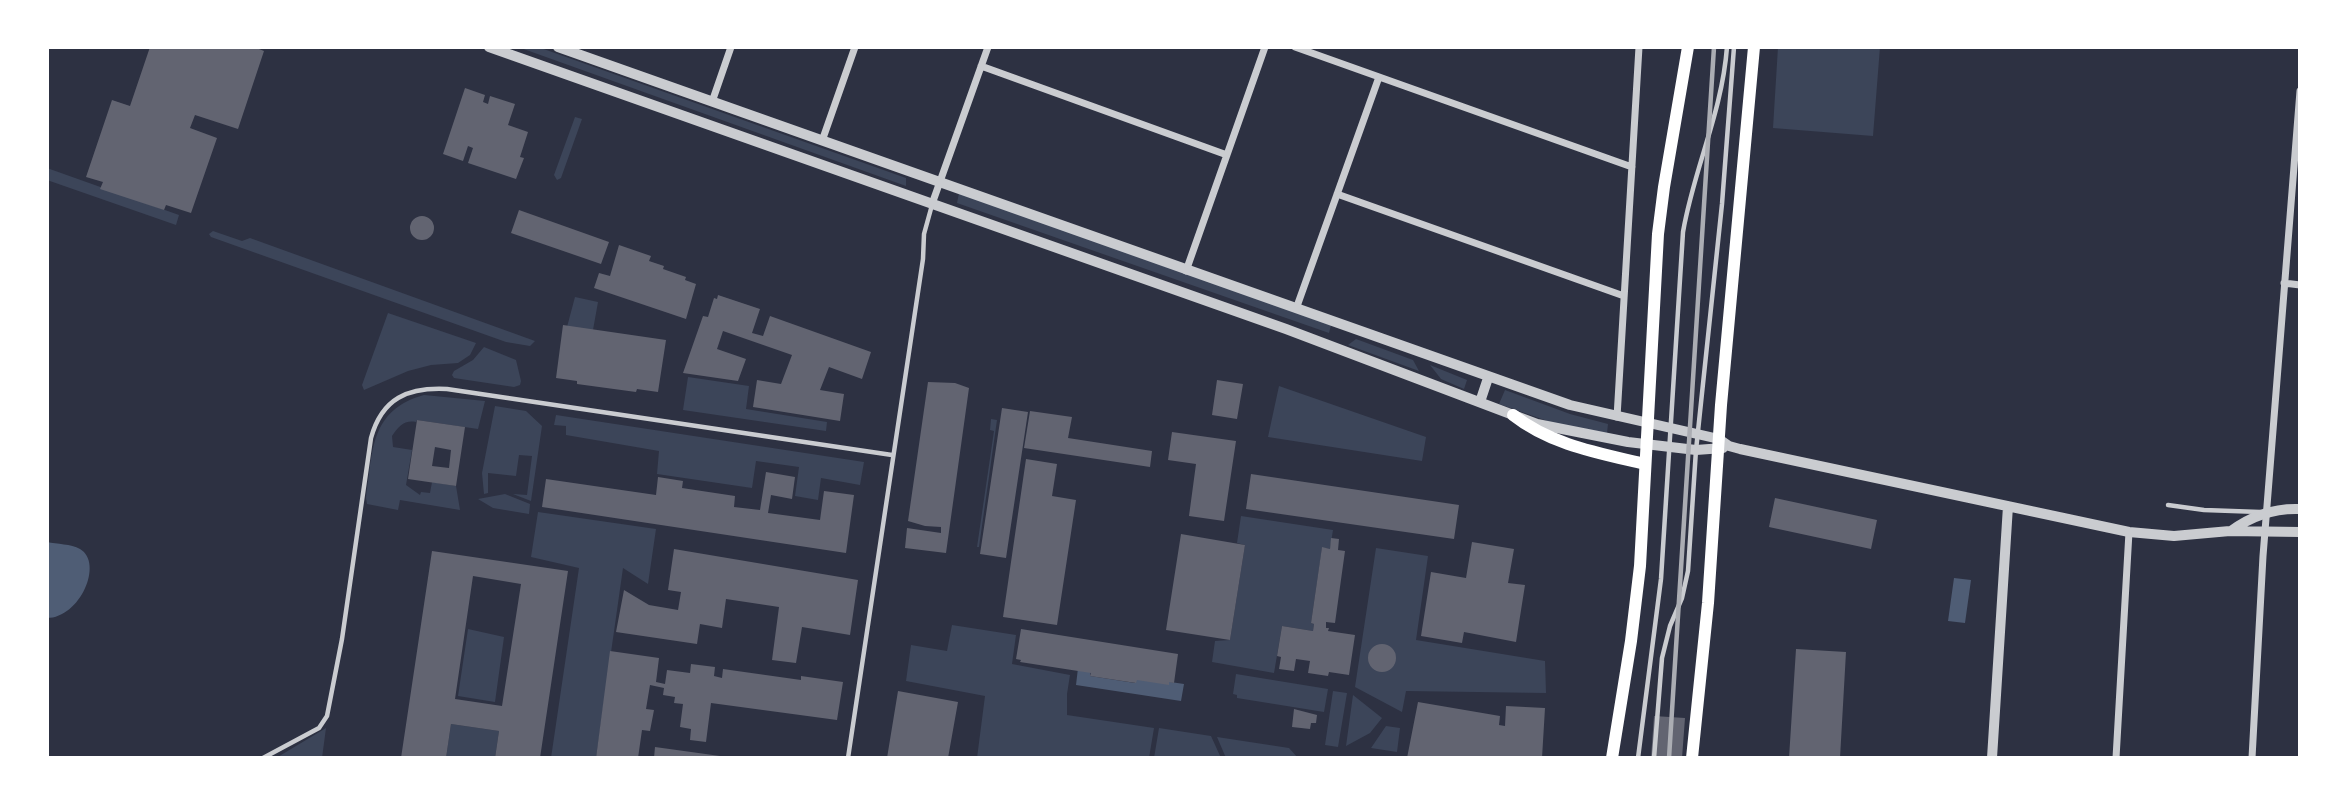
<!DOCTYPE html>
<html>
<head>
<meta charset="utf-8">
<style>
  body { margin:0 }
  #map { position:relative; width:2347px; height:805px; overflow:hidden; background:#2d3142; font-family:"Alegreya Sans",sans-serif }
  canvas { display:block }
  .frame { position:absolute; inset:0; border:49px solid #fff; pointer-events:none }
</style>
</head>
<body>
<div id="map">
<canvas width="2347" height="805"></canvas>
<div class="frame"></div>
</div>
<script>
const g = document.querySelector('canvas').getContext('2d');
g.lineJoin = 'round';
function fillPath(path, color) {
  g.fillStyle = color;
  g.fill(path, 'evenodd');
}
function strokePath(path, color, width, dash) {
  g.strokeStyle = color;
  g.lineWidth = width;
  g.lineCap = dash ? 'butt' : 'round';
  g.setLineDash(dash || []);
  g.stroke(path);
}
fillPath(new Path2D(`
  M518 47H538L906 178V186Z
  M1778 47H1880L1873 136 1773 128Z
  M575 117 582 119 561 178 557 180 554 175Z
  M47 168 179 215 176 225 47 180Z
  M959 193 1331 325 1329 333 957 203Z
  M213 231 242 241 250 238 535 341 530 346 506 342 211 237 209 234Z
  M575 297 598 302 593 330 567 327Z
  M388 313 476 343 470 355 458 363 431 365 408 371 364 390 362 385Z
  M1356 339 1413 360 1419 371 1348 345Z
  M484 347 516 360 521 381 520 385 514 387 454 378 452 375 454 371 473 360Z
  M1430 365 1467 380 1464 389 1441 379Z
  M688 377 749 386 746 409 827 422 826 431 683 410Z
  M1279 386 1426 437 1422 461 1268 437Z
  M1505 390 1570 414 1608 424 1607 433 1556 424 1499 404Z
  M424 395 485 401 478 429 417 420 416 422C404 420 399 426 392 436L393 447 412 450 406 485 420 495 421 492 430 493 432 482 456 486 460 510 400 500 398 510 367 504 366 498C373 450 370 410 424 395Z
  M495 406 526 411 542 426 531 501 513 494 527 495 532 456 519 455 516 476 488 473V493L484 494 482 473Z
  M556 415 864 462 860 485 821 478 818 500 795 496 799 467 756 461 752 488 657 474 659 451 566 435V426L554 425Z
  M991 419 997 420 979 547H977L994 431 990 430Z
  M505 494 530 504 529 514 493 508 478 499Z
  M538 512 656 529 648 584 623 568 596 758H551L579 568 531 557Z
  M1241 516 1333 530 1330 549 1322 548 1311 623 1314 624 1313 631 1282 626 1274 673 1212 662 1215 641 1230 640 1245 545 1237 543Z
  M1376 548 1428 556 1416 640 1545 661 1546 693 1406 691 1402 712 1355 687Z
  M952 625 1016 635 1012 664 1070 675 1067 694V715L1154 728 1149 758H977L985 696 906 681 911 645 947 651Z
  M468 629 504 637 495 702 458 696Z
  M1236 674 1328 689 1324 712 1237 698V695L1233 694Z
  M1333 691 1347 693 1338 747 1325 745Z
  M1353 695 1382 718 1370 733 1346 746Z
  M451 724 499 731 495 758H446Z
  M1386 726 1400 728 1397 752 1371 748Z
  M326 728 322 758H276Z
  M1159 728 1211 736 1221 758H1154Z
  M1217 737 1289 748 1298 758H1226Z`), '#3c4559');
fillPath(new Path2D(`
  M47 542C57 544 71 544 80 549 104 563 80 618 47 618Z
  M1954 578 1971 580 1965 623 1948 621Z
  M1078 668 1091 670 1090 676 1135 683 1137 677 1184 684 1181 701 1076 685Z`), '#4f5d75');
fillPath(new Path2D(`
  M150 47H254L264 51 238 129 195 115 190 128 217 138 191 213 166 205 164 210 100 189 103 182 86 177 112 100 130 106Z
  M465 88 485 95 483 102 488 104 490 96 515 104 508 125 528 132 520 157 524 158 516 179 468 163 473 148 468 146 463 161 443 154Z
  M519 210 609 242 601 264 511 233Z
  M410 228a12 12 0 1 1 24 0a12 12 0 1 1-24 0Z
  M619 245 651 256 649 261 664 266 663 269 686 277 685 280 696 284 686 319 594 288 599 273 610 276Z
  M718 295 760 309 752 333 763 336 770 316 871 352 862 379 829 367 820 390 844 394 840 421 753 407 757 380 781 384 792 355 723 331 717 349 746 359 738 381 683 373 703 316 708 317 714 298 717 299Z
  M563 325 666 340 658 392 637 389 636 392 577 384V381L556 378Z
  M1217 380 1243 384 1237 419 1212 415Z
  M928 382 955 383 969 388 946 553 905 548 907 528 941 533V527L925 526 908 521Z
  M1002 408 1028 412 1006 558 980 554Z
  M1030 411 1072 417 1068 438 1152 451 1150 467 1024 448Z
  M417 420 465 427 456 486 408 479ZM435 447 451 450 449 468 432 466Z
  M1172 432 1236 441 1224 521 1189 516 1196 464 1168 460Z
  M1026 459 1057 464 1052 496 1076 500 1057 625 1003 617Z
  M766 472 795 477 792 499 771 495 768 513 820 520 824 491 854 495 846 553 542 507 546 479 656 495 658 477 683 481 682 488 735 496 734 507 760 510Z
  M1251 474 1459 505 1454 539 1246 509Z
  M1775 498 1877 520 1871 549 1769 527Z
  M1181 534 1245 545 1230 640 1166 630Z
  M1331 538 1339 539 1338 550 1345 551 1335 623 1326 622V628H1329L1328 631 1355 635 1349 675 1329 672 1328 676 1308 673 1310 661 1296 659 1294 671 1279 669 1281 657 1277 656 1282 626 1313 631 1314 624 1311 623 1322 547 1330 549Z
  M1472 542 1514 549 1508 583 1525 585 1516 642 1464 632 1462 643 1421 636 1431 572 1466 578Z
  M674 549 858 580 850 635 802 627 796 663 772 660 779 607 726 599 722 628 700 624 697 644 616 632 624 590 649 605 678 610 681 592 668 590Z
  M432 551 568 571 540 758H495L499 731 451 724 446 758H401ZM473 576 521 584 502 706 455 699Z
  M1021 629 1178 654 1174 683 1169 682V685L1137 680 1136 683 1090 676 1091 673 1020 662 1021 660 1016 659Z
  M1368 658a14 14 0 1 1 28 0a14 14 0 1 1-28 0Z
  M1796 649 1846 652 1840 758H1789Z
  M610 651 659 658 656 682 665 684 667 670 690 673 691 664 715 667 714 676 722 678 723 669 801 680V676L843 682 837 720 711 703 706 742 690 740 691 729 680 727 683 704 674 703 675 697 663 695 664 688 650 685 646 709 654 710 650 731 642 730 638 758H596Z
  M898 691 958 702 948 758H887Z
  M1418 702 1500 716 1499 725 1505 726 1506 706 1545 708 1542 758H1407Z
  M1294 709 1317 715 1316 723H1311L1310 729 1292 727Z
  M1654 716 1685 718 1682 758H1651Z
  M655 747 720 756V758H654Z`), '#626471');
strokePath(new Path2D(`
  M2168 505 2204 510 2260 512
  M263 758 319 728 327 716 342 639 371 438C382 398 408 387 447 389L892 455
  M848 758 923 259 924 234 932 205
  M1638 758 1661 579 1683 232C1694 168 1722 113 1727 47
  M1654 758 1662 658 1670 626 1682 598 1688 571 1696 450 1722 204 1734 47`), '#caccd0', 4.5);
strokePath(new Path2D(`
  M1295 47 1632 167
  M981 66 1227 155
  M712 102 731 47
  M822 141 855 47
  M1337 194 1624 296
  M932 204 988 47
  M1186 271 1265 47
  M2284 283 2300 285
  M1296 309 1379 77
  M1617 417 1639 47
  M2116 758 2129 532
  M2252 758 2263 556 2300 91`), '#caccd0', 7);
strokePath(new Path2D(`
  M489 47 1286 329 1537 424 1628 442 1696 450 1723 448
  M558 47 1570 405 1719 439 1729 446 1740 449 2129 532 2174 536 2230 531 2300 532
  M1480 402 1488 378
  M2231 531C2251 516 2274 508 2300 509
  M1992 758 2008 506`), '#caccd0', 10);
strokePath(new Path2D(`
  M1513 415C1551 445 1599 453 1645 464
  M1612 758 1631 641 1640 566 1658 234 1664 187 1688 47
  M1692 758 1708 603 1721 405 1754 47`), '#fff', 12);
strokePath(new Path2D(`
  M1669 758 1714 47`), '#abadb3', 4.5);
</script>
</body>
</html>
